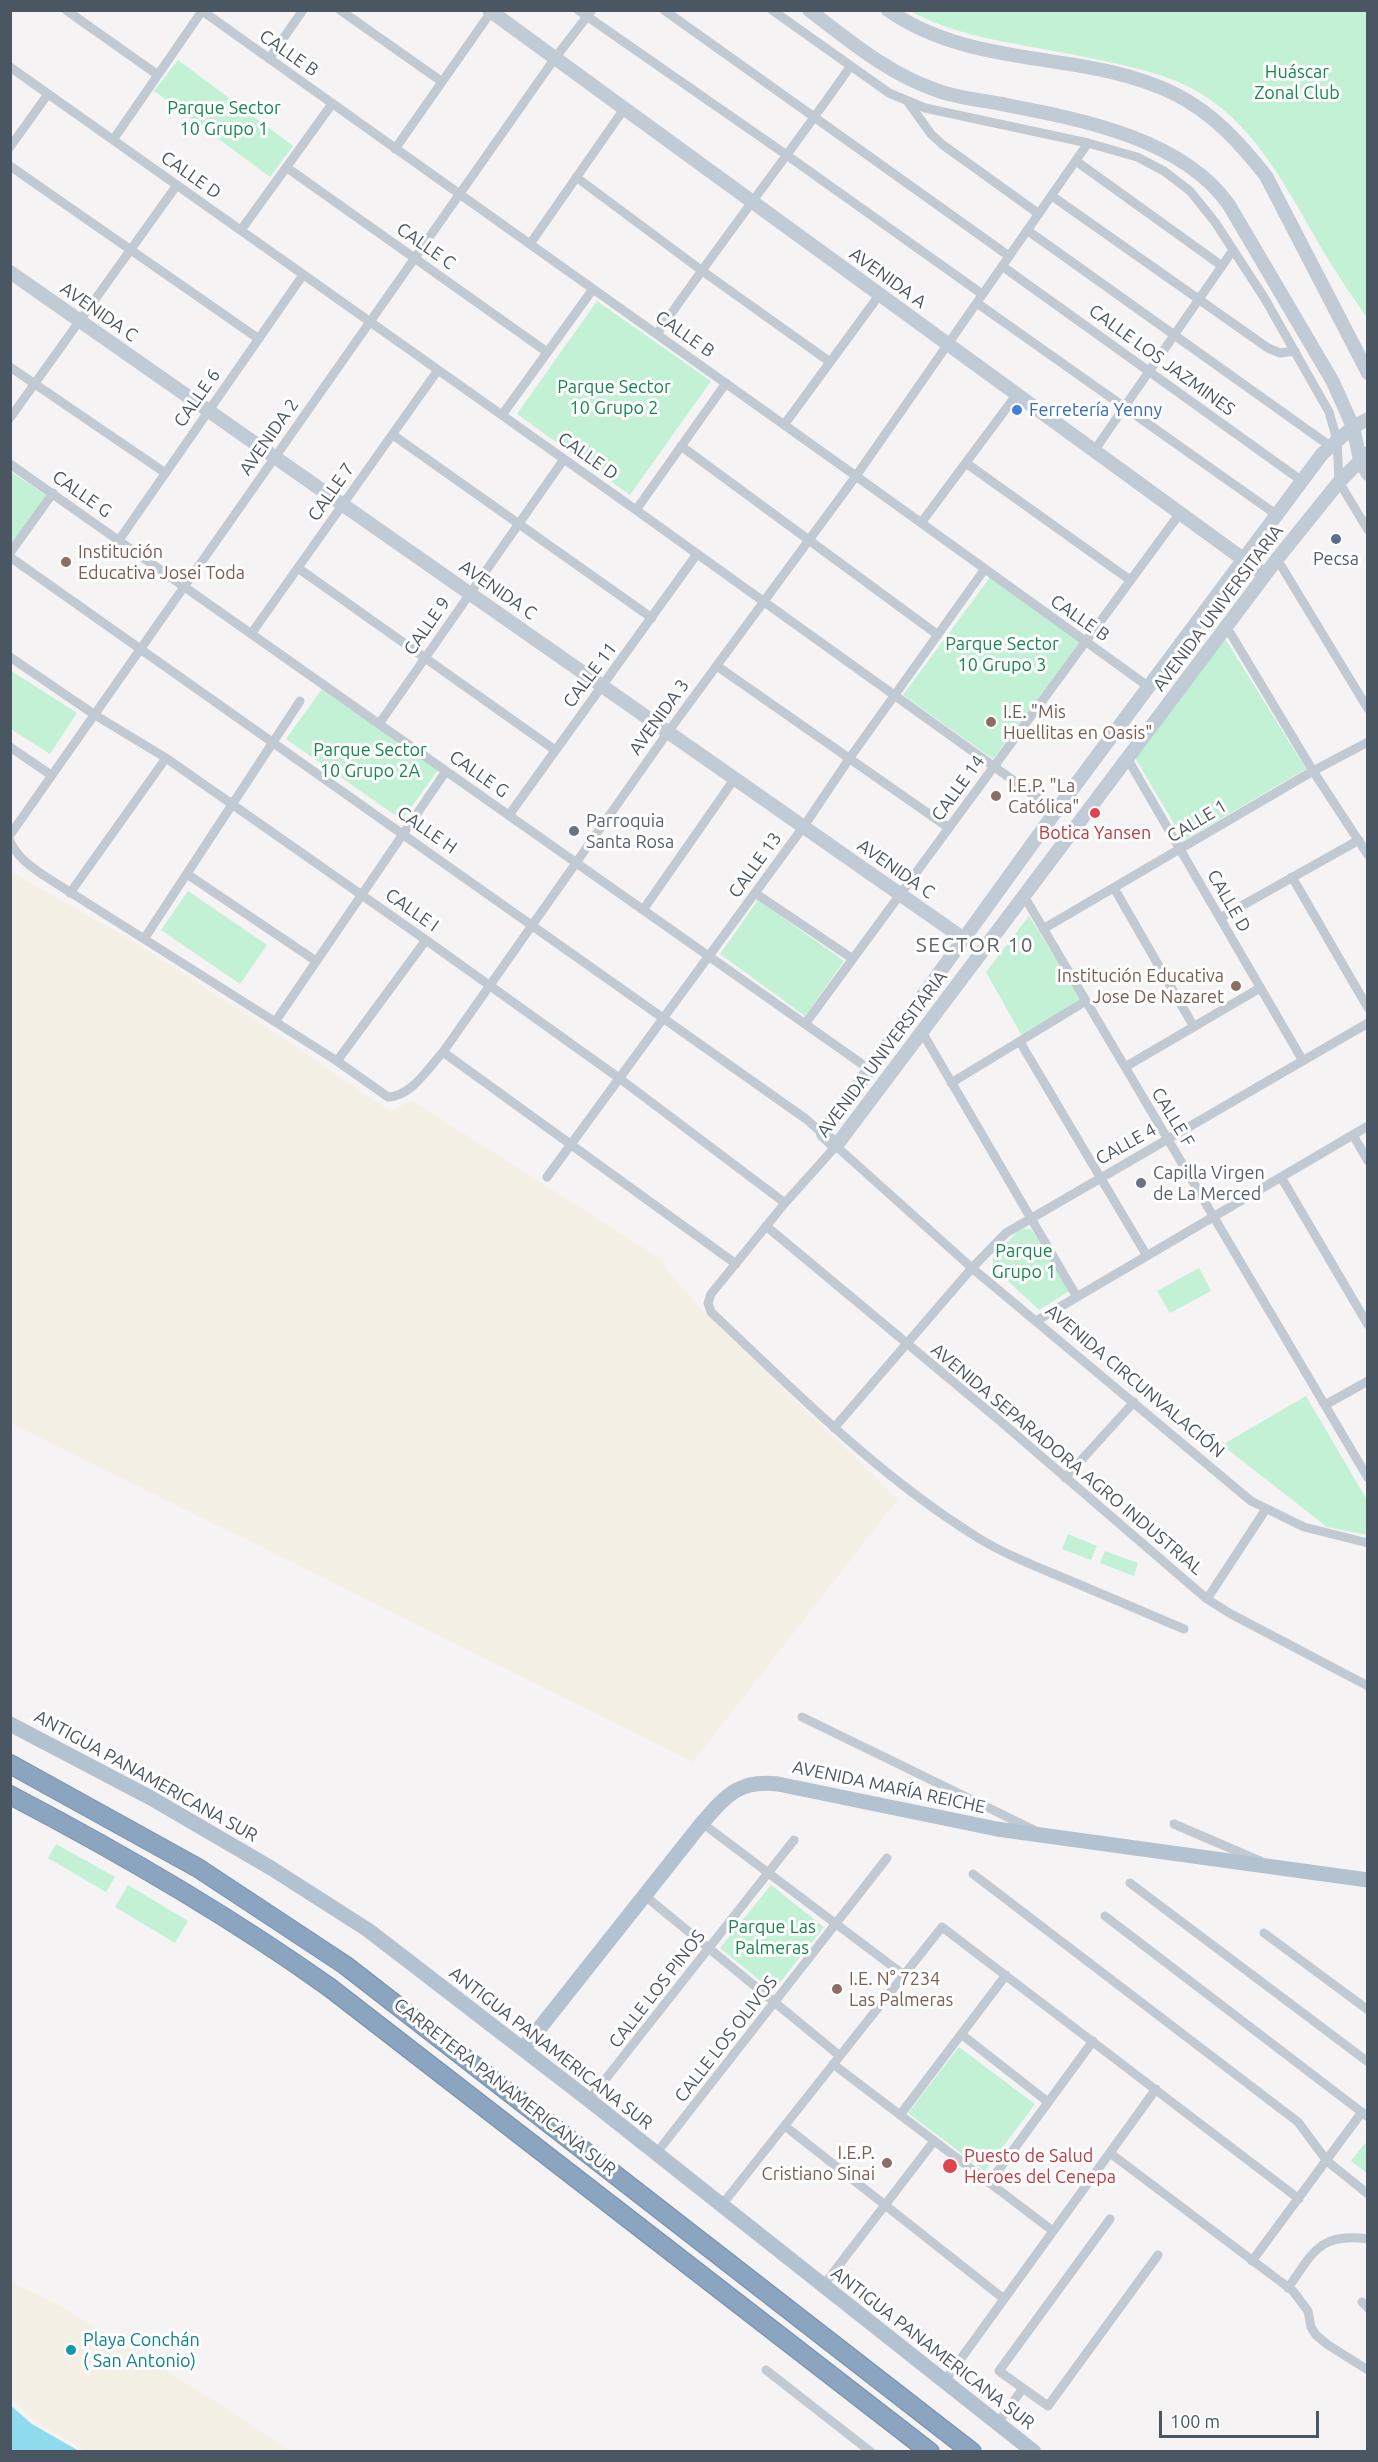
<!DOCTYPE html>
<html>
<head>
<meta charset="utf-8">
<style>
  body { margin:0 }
  #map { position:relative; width:1378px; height:2462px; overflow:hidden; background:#f5f3f3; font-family:Ubuntu,sans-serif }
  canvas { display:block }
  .frame { position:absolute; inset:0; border:12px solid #4a5661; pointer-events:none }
  .scale { position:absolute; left:1159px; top:2411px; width:160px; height:27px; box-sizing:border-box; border:3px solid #4a5661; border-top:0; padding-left:8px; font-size:18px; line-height:21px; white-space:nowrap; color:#4a5661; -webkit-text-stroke:4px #fff; paint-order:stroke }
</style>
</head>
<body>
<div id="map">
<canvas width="1378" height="2462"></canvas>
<div class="frame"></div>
<div class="scale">100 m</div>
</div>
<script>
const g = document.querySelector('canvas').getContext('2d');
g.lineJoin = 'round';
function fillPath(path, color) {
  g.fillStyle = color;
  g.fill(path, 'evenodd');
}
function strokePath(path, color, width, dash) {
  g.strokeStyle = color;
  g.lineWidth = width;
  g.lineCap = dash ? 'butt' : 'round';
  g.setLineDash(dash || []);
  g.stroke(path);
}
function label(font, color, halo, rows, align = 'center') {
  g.font = font + ' Ubuntu,sans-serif';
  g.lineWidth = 6;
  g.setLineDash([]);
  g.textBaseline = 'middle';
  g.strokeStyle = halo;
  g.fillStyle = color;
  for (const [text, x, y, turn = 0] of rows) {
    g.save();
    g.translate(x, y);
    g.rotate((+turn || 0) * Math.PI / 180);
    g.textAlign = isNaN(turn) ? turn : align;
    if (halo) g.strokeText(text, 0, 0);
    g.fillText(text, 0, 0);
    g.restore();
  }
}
fillPath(new Path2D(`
  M910 11H1367V318C1353 297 1338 276 1325 254 1289 193 1255 120 1189 87 1156 70 1116 64 1080 56 1022 44 962 39 910 11Z
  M178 60 293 146 270 177 154 91Z
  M597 301 711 381 630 495 517 414Z
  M10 471 47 496 10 547Z
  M991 576 1080 642 993 759 903 695Z
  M1226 640 1306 769 1184 840 1136 760V754L1222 641Z
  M10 670 77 713 50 754 11 729Z
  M322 689 438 770 402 820 286 739Z
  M188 891 267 945 240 984 161 930Z
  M758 900 844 961 805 1016 720 954Z
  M1029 916 1082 1000 1022 1036 986 972Z
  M1024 1229H1031L1071 1290 1039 1310 993 1267V1257L1019 1230Z
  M1199 1268 1211 1291 1170 1313 1157 1291Z
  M1306 1396 1367 1500V1535L1327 1527 1222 1445Z
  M1068 1534 1097 1546 1091 1560 1062 1549Z
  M1105 1551 1138 1563 1134 1576 1100 1563Z
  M56 1844 115 1877 106 1892 48 1858Z
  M128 1885 188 1921 175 1943 115 1907Z
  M771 1885 824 1927 773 1991 720 1948Z
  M959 2047 1035 2104 985 2171 908 2113Z
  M1365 2143 1367 2145V2173L1351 2161Z`), '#c3f1d5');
fillPath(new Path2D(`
  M11 872 121 934 259 1022 391 1112 411 1100 661 1259 671 1275 702 1310 898 1499 693 1762 11 1423Z
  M11 2282 54 2302 223 2406 291 2451H86L35 2422 11 2398Z`), '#f5f0e5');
fillPath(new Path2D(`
  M10 2405 32 2424 79 2451H11Z`), '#90daee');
const highway = new Path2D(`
  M10 1764 198 1868 345 1965 972 2452
  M10 1795C121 1853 228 1915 329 1987L930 2452`);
strokePath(highway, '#7690ad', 20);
strokePath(new Path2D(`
  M66 10 158 75
  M201 10 856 476 1149 687
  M340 10 441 81
  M578 10 788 156 982 294
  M664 10 1009 256
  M772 10 889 93 925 108 1088 143 1137 157 1164 171 1190 191 1215 222 1265 299 1329 412 1337 440 1339 482 1368 530
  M269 59 303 10
  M10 67 636 510 1056 811
  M908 102 931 134 943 145 1039 214
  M113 140 202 11
  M10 147 48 94
  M395 149 491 12
  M1076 161 1222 266
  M10 166 259 339
  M286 167 547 352
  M576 177 701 270 830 362
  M1052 196 1268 348 1280 353 1295 351
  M241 230 332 104
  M1027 230 1330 446
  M530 244 624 109
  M1002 266 1302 481
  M977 303 1277 515
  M657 334C719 244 787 157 850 67
  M10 367 164 472
  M502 415 593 289
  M10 418 177 185
  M784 425 880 294
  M393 435 652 618
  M681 446 938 635
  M1094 451 1233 250
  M966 463 1130 580
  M10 464 869 1069
  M636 510 726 383
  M921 523 1017 394
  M119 540 303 275
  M10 553 53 493
  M10 557 806 1119 823 1134
  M1277 559 1368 709
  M298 568 555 750
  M1226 626 1313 771 1368 855
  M251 634 438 370
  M10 657 95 715 166 758 426 940 619 1078 785 1203
  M717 666 949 828
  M379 724 564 459
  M10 747 51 775
  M1127 758 1303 1061
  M509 815 697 554
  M10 835 555 58 592 10
  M10 841C17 857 29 865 43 875L337 1061 388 1097C412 1096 428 1068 443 1052L668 732 856 476 1088 143
  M187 874 316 961
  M1292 877 1368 1008
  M1114 888 1194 1027
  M70 893 166 758
  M755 893 853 959
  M1024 896 1368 1478
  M643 910 735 778
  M1220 918 1359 840
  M1043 929 1313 771 1368 742
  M144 939 300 701
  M275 1022 446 771
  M805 1024 1180 513
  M922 1032 1077 1297
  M1020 1042 1147 1256
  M443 1052 736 1264
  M337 1061 426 940
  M1125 1067 1260 988
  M951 1083 1086 1001
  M1353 1135 1368 1161
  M547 1177 804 826 849 759 984 570
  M1281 1177 1368 1325
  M766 1226 999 1420 1207 1599 1231 1614 1368 1686
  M1036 1321 1368 1126
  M1325 1405 1368 1381
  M834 1428 972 1268 1006 1233 1368 1023
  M1065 1478 1134 1402
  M1207 1599 1266 1509
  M1184 1629C1146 1613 1109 1597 1071 1581 1040 1568 1008 1556 980 1539 879 1477 796 1392 711 1312L708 1303 711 1294 785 1203 836 1146 972 1268 1251 1501 1304 1527 1368 1543
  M802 1717 1034 1830
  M702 1823 904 1975
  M1174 1824 1260 1861
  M973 1874 1298 2122 1327 2161 1368 2194
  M1130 1883 1368 2062
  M644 1895 840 2056
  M1105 1916 1368 2117
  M1264 1933 1368 2010
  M961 2034 1048 2102
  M833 2064 1053 2231
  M589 2100 794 1840
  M900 2115 1006 1975
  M785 2126 1004 2299
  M1110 2153 1293 2291 1308 2311 1311 2327 1316 2335 1328 2345 1368 2370
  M655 2155 887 1858
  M989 2183 1093 2041
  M721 2206 942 1927 1299 2199
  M1110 2219 999 2371 1048 2406 1158 2255
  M1252 2261 1362 2112
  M823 2286 934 2141
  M1288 2288C1313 2253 1319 2232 1368 2239
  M1362 2302 1368 2308
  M766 2370 871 2452
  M944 2382 1156 2089
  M998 2423 1023 2388`), '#c1cad2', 9);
strokePath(new Path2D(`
  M489 10 1265 575
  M809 10C849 40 888 74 936 90 956 98 981 100 1002 104 1079 119 1182 138 1229 205L1333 382 1353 427 1360 460 1368 474
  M888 10C976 71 1084 49 1175 94 1213 113 1240 143 1266 176L1368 373
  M10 272 964 939
  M1368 419 1353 427 1322 454 1056 811 823 1134 836 1146 1277 559 1339 482 1368 453`), '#c1cbd6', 14);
strokePath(new Path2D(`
  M10 1724 151 1798 271 1868 368 1930 589 2100 1034 2452
  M523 2049 702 1823C726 1796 739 1779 778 1784L997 1829 1368 1880`), '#b3c2d1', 15);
strokePath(highway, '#8ba5c1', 18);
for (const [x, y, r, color] of [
  [1017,410,6,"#3f7fe0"],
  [1336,539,6,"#5c6f8a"],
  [66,562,6,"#8d6e63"],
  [991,722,6,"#8d6e63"],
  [996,796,6,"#8d6e63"],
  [1095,813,6,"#e0444e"],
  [574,831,6,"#6b7280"],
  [1236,986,6,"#8d6e63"],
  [1141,1183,6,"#6b7280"],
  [837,1989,6,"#8d6e63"],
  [887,2163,6,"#8d6e63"],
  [950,2166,8,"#e0444e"],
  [71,2350,6,"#0f9aa8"]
]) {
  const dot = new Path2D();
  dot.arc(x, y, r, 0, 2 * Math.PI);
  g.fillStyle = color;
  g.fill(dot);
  strokePath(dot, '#fff', 2);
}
label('18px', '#4a5661', '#fff', [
  ["CALLE B",289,53,35],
  ["CALLE D",191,175,35],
  ["CALLE C",426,246,35],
  ["AVENIDA A",888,278,36],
  ["AVENIDA C",99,312,35],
  ["CALLE B",685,334,35],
  ["CALLE LOS JAZMINES",1162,360,36],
  ["CALLE 6",197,398,-55],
  ["AVENIDA 2",269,437,-55],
  ["CALLE D",588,456,35],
  ["CALLE 7",331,492,-55],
  ["CALLE G",82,494,35],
  ["AVENIDA C",498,590,35],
  ["AVENIDA UNIVERSITARIA",1218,608,-53],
  ["CALLE B",1080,618,35],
  ["CALLE 9",427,626,-55],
  ["CALLE 11",590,675,-53],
  ["AVENIDA 3",659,717,-54],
  ["CALLE G",479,774,35],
  ["CALLE 14",958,788,-54],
  ["CALLE 1",1197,821,-31],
  ["CALLE H",427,830,35],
  ["CALLE 13",755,865,-54],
  ["AVENIDA C",896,869,35],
  ["CALLE D",1229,901,60],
  ["CALLE I",412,910,35],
  ["AVENIDA UNIVERSITARIA",882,1054,-53],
  ["CALLE F",1173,1117,59],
  ["CALLE 4",1126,1144,-29],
  ["AVENIDA CIRCUNVALACIÓN",1135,1381,40],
  ["AVENIDA SEPARADORA AGRO INDUSTRIAL",1067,1459,40],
  ["ANTIGUA PANAMERICANA SUR",146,1776,29],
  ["AVENIDA MARÍA REICHE",889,1787,12],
  ["CALLE LOS PINOS",657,1989,-52],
  ["CALLE LOS OLIVOS",726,2039,-52],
  ["ANTIGUA PANAMERICANA SUR",551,2048,38],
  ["CARRETERA PANAMERICANA SUR",505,2087,38],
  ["ANTIGUA PANAMERICANA SUR",933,2348,38]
]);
label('18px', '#17864f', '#fff', [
  ["Huáscar",1297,72],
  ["Zonal Club",1297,93],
  ["Parque Sector",224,108],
  ["10 Grupo 1",224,129],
  ["Parque Sector",614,387],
  ["10 Grupo 2",614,408],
  ["Parque Sector",1002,644],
  ["10 Grupo 3",1002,665],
  ["Parque Sector",370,750],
  ["10 Grupo 2A",370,771],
  ["Parque",1024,1251],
  ["Grupo 1",1024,1272],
  ["Parque Las",772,1927],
  ["Palmeras",772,1948]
]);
label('18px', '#366cbe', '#fff', [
  ["Ferretería Yenny",1029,410]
], 'left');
label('18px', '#785e54', '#fff', [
  ["Institución",78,552],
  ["Educativa Josei Toda",78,573],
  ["I.E. \"Mis",1003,712],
  ["Huellitas en Oasis\"",1003,733],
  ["I.E.P. \"La",1008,786],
  ["Católica\"",1008,807],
  ["Institución Educativa",1224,976,"right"],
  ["Jose De Nazaret",1224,997,"right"],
  ["I.E. N° 7234",849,1979],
  ["Las Palmeras",849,2000],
  ["I.E.P.",875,2153,"right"],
  ["Cristiano Sinai",875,2174,"right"]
], 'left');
label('18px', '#4e5e75', '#fff', [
  ["Pecsa",1336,559]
]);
label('18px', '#5b616d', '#fff', [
  ["Parroquia",586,821],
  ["Santa Rosa",586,842],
  ["Capilla Virgen",1153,1173],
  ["de La Merced",1153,1194]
], 'left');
label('18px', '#be3a42', '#fff', [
  ["Botica Yansen",1095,833],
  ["Puesto de Salud",964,2156,"left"],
  ["Heroes del Cenepa",964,2177,"left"]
]);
label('18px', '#0d838f', '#fff', [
  ["Playa Conchán",83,2340],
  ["( San Antonio)",83,2361]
], 'left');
g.letterSpacing = '1.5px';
label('21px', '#5f6368', '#fff', [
  ["SECTOR 10",975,945]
]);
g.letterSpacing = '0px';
</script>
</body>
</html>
